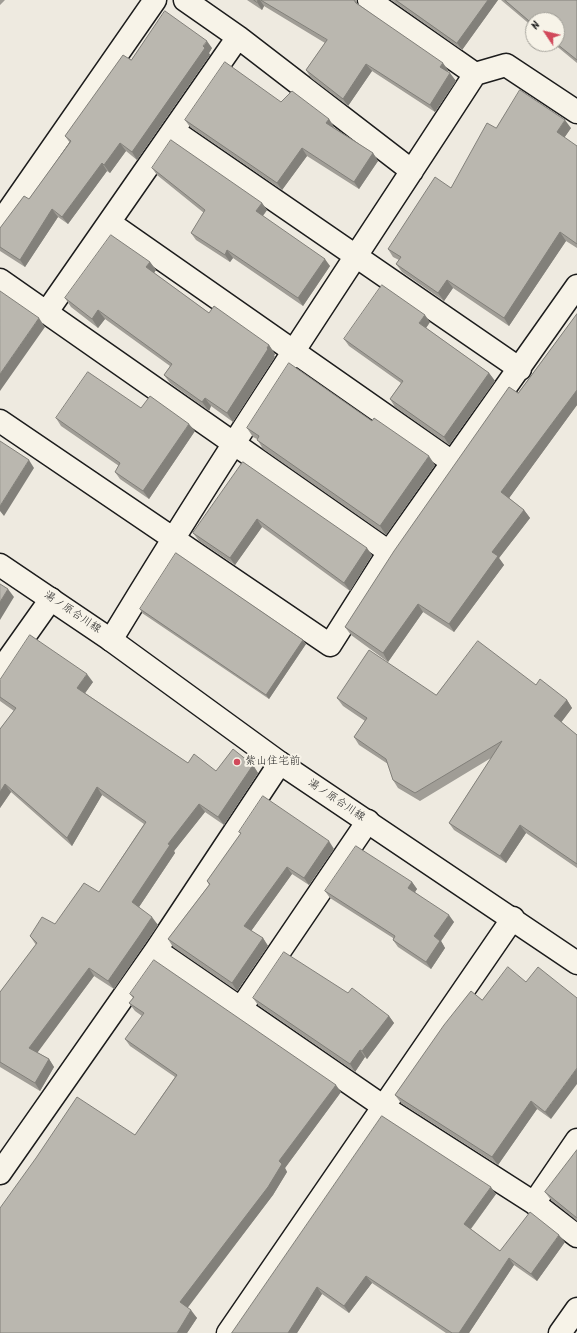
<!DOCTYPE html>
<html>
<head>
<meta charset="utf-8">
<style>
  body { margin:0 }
  #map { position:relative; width:577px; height:1333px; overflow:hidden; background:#eeeae0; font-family:Kalam,sans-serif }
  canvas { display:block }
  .north { position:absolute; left:525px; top:12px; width:40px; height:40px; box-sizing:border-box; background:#f7f3e8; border:1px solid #9f9d96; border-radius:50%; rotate:305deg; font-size:11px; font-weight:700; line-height:16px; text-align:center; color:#1c1c1c }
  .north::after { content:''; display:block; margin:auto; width:14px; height:18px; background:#d1495b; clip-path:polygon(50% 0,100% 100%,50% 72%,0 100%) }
</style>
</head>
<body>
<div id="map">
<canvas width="577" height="1333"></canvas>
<div class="north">N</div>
</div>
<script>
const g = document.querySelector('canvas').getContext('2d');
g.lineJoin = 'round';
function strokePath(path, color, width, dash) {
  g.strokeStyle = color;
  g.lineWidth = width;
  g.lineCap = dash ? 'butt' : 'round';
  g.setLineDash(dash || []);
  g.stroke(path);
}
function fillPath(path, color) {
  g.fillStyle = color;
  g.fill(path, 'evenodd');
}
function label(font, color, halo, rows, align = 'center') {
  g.font = font + ' Kalam,"Klee One",sans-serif';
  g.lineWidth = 4;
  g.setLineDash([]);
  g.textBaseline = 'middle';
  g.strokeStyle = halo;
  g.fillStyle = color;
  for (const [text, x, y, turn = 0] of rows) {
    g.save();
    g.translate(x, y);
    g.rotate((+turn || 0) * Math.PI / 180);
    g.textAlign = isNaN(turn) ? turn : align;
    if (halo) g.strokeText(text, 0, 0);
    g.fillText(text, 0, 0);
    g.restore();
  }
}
const minor = new Path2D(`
  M369 0 475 74
  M238 37 412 171
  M174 131 520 369
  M0 223 155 0
  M110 223 452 462
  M0 280 389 552
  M46 313 238 37 185 0
  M0 421 330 645 389 552 577 286
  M111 640C227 448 353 262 475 74L506 65 577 112
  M0 671 51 599
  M156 950 384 1107 534 1203 577 1236
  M241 1008 368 821
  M0 1173 156 950 280 763
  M534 1203 577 1140
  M228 1333 513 918
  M560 1333 577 1309`);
const major = new Path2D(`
  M0 565 111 640 280 763 577 963`);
strokePath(minor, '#1c1c1c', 25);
strokePath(major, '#1c1c1c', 25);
strokePath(minor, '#f7f3e8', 22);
strokePath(major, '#f7f3e8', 22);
fillPath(new Path2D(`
  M0 0H5L0 5Z
  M247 0H357V3L448 70 447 71 456 81 435 112 372 71 348 106 311 78 306 70 325 43 264 6 262 10Z
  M391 0H498L462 50Z
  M501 0H577V63L554 44H557L533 20V27Z
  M212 48 209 53 210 55 137 160 126 151 110 173 107 171 68 224 58 217 25 267 0 251V228L29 199 70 143 65 136 131 60Z
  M281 102 329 119 334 127H333L373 153 378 161 359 189 307 156 282 190 190 127 185 120Z
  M496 128H571L564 138 577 146V248L566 241 509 326 453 288 444 301 402 272 396 264 399 260 393 257 388 249 451 188Z
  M152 168 262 203 267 210 263 216 330 266 303 306 233 258 230 262 196 240 191 233 204 213 157 175Z
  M150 262 156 270 154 273 209 313 269 345 275 354 274 356 275 357 233 422 211 406 209 411 170 383 164 375 170 366 105 319 98 328 71 307 65 298Z
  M577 314V405L509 498 524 510 530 518 499 558 504 565 454 632 423 612 388 662 351 635 345 627 518 393Z
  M430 322 426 328 489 373 495 381 449 445 395 407 390 399 401 383 349 346 344 339Z
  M56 418 195 431 149 499 120 479 115 472 119 466 61 426Z
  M247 428 435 465 386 535 263 449 257 439 253 437Z
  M243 462 372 555 350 591 262 527 235 565 199 541 193 533Z
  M140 609 303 640 306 644 269 699 142 613Z
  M0 680 93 682 85 693 188 763 216 771 253 765 258 773 224 825 205 812 174 851 175 853 139 907 158 925 114 989 94 976 37 1052 49 1059 54 1067 40 1091 0 1067V992L36 945 30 936 55 924 99 892 144 824 102 795 72 846 11 792 0 808V729L14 711 0 701Z
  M536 685 567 700 572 708 561 722 577 735V868L526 833 506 863 454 830 449 823 491 758 420 801 398 788 393 780 388 764 359 745 354 737 365 721 343 706 337 698 436 695Z
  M239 832 334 849 309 885 292 874 251 931 263 938 268 946 237 991 173 947 168 939 209 885 207 881 241 834Z
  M412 882 417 889 415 892 454 922 441 941 445 948 431 969 398 947 393 940V938L330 898 325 891Z
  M471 991 551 1119 537 1109 498 1165 401 1103 395 1095Z
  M348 993 389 1016 394 1023 367 1059 365 1057 355 1072 258 1005 253 998Z
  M130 994 341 1092 285 1168 287 1172 273 1195 187 1307 197 1318 187 1333H0L135 1135 175 1077 130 1046 125 1039 142 1016 135 1011 129 1003 133 998Z
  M382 1116 496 1194 471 1229 500 1251 565 1242 537 1281 514 1265 469 1333H446L372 1283 349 1313 322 1294 297 1333H232Z
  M577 1150V1221L551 1200 545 1192Z`), '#a09d96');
fillPath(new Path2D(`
  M258 0H260L264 6 262 10 257 2Z
  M488 0H498L462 50 457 43Z
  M207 41 212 48 209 53 210 55 137 160 132 152Z
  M443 63 448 70 445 74 440 67Z
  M366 64 372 71 348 106 343 99Z
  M450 73 456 81 435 112 430 105Z
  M329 119 334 127 331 130 326 123Z
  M565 120 571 128 562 141 557 132Z
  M120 143 126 151 110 173 104 165Z
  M302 148 307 156 282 190 277 183Z
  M373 153 378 161 359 189 354 182Z
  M102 163 107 171 68 224 62 217Z
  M262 203 267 210 261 218 256 211Z
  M52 209 58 217 25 267 20 260Z
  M560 232 566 241 509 326 504 318Z
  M227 250 233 258 230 262 225 255Z
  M325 259 330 266 303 306 298 298Z
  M150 262 156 270 152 276 146 267Z
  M447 280 453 288 444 301 438 293Z
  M98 310 105 319 98 328 92 319Z
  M425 315 430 322 424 331 419 323Z
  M39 318 45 327 0 391V374Z
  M269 345 275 354 274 356 275 357 233 422 227 413Z
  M489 373 495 381 449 445 444 437Z
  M577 390V405L507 501 501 492Z
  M205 398 211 406 209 411 202 402Z
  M189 424 195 431 149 499 143 491Z
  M429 456 435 465 386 535 380 526Z
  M29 460 34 468 4 516 0 511V506Z
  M524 510 530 518 499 558 504 565 454 632 449 624 492 552Z
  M257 519 262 527 235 565 230 558Z
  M367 548 372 555 350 591 344 583Z
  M8 589 14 597 0 620V602Z
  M418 604 423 612 388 662 383 653Z
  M303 640 306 644 269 699 266 695Z
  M87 674 93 682 83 696 77 688Z
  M567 700 572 708 560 724 554 716Z
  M253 765 258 773 224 825 218 817Z
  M5 784 11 792 0 808V792Z
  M97 787 102 795 72 846 67 838Z
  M199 804 205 812 174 851 175 853 137 910 132 902 168 844Z
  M520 825 526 833 506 863 500 856Z
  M329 841 334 849 309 885 304 878Z
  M287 867 292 874 249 934 244 926Z
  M412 882 417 889 413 895 408 888Z
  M449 915 454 922 441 941 445 948 431 969 426 962 434 936Z
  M152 917 158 925 114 989 108 981Z
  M263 938 268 946 237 991 232 983Z
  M89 968 94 976 35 1056 29 1048Z
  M389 1016 394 1023 367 1059 362 1051Z
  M360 1050 365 1057 355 1072 350 1064Z
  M49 1059 54 1067 40 1091 35 1083Z
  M577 1068V1084L551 1119 545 1112Z
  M336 1085 341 1092 285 1168 287 1172 273 1195 186 1310 180 1302 279 1161Z
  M531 1101 537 1109 498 1165 492 1157Z
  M491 1187 496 1194 469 1231 464 1224Z
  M559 1235 565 1242 537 1281 531 1274Z
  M509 1258 514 1265 469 1333H459Z
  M366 1276 372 1283 349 1313 344 1306Z
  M317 1287 322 1294 297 1333H288Z
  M191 1310 197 1318 187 1333H177Z`), '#82807a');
const building = new Path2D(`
  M254 0H258L257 2Z
  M261 0H354L356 3 443 63 440 67 450 73 430 105 366 64 343 99 306 70 327 40Z
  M396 0H488L457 43Z
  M505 0H577V60L557 44V20H533V24Z
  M165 11 207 41 203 46 205 48 132 152 120 143 104 165 102 163 62 217 52 209 20 260 0 247V228L24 196 29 199 71 141 65 136 123 55 131 60Z
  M225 62 281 102 292 91 329 119 326 123 373 153 354 182 302 148 277 183 185 120Z
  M520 90 565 120 557 132 577 146V244L560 232 504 318 447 280 438 293 396 264 401 257 388 249 435 177 451 188 487 123 496 128Z
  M171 140 262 203 256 211 325 259 298 298 227 250 225 255 191 233 205 210 152 168Z
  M111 235 150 262 146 267 209 313 214 306 269 345 267 348 268 349 227 413 205 398 202 402 164 375 172 364 98 310 92 319 65 298Z
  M382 285 425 315 419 323 489 373 444 437 390 399 403 381 344 339Z
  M0 291 39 318 0 374Z
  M577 314V390L501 492 524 510 492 552 498 556 449 624 418 604 383 653 345 627 394 551 509 387 518 393Z
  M289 363 372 421 374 418 429 456 380 526 257 440 259 436 247 428Z
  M88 372 141 408 150 396 189 424 143 491 115 472 120 463 56 418Z
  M0 441 29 460 0 506Z
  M243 462 367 548 344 583 257 519 230 558 193 533Z
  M176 553 303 640 266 695 140 609Z
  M0 584 8 589 0 602Z
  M30 635 87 674 77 688 188 763 194 754 216 771 233 749 253 765 218 817 199 804 168 844 170 845 132 902 152 917 140 935 108 981 89 968 29 1048 49 1059 35 1083 0 1062V992L37 943 30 936 42 917 55 924 84 883 99 892 146 822 97 787 67 838 5 784 0 792V729L16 708 0 697V680Z
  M478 641 536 685 540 679 567 700 554 716 577 735V864L520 825 500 856 449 823 502 741 415 793 393 780 386 759 354 737 367 718 337 698 369 650 436 695Z
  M263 796 329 841 304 878 287 867 244 926 263 938 232 983 168 939 210 884 207 881 241 833 239 832Z
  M356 846 412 882 408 888 449 915 434 936 440 941 426 962 393 940 395 936 325 891Z
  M284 952 348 993 352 988 389 1016 362 1051 360 1050 350 1064 253 998Z
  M154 960 336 1085 279 1161 282 1164 268 1187 180 1302 191 1310 177 1333H0V1208L36 1158 77 1097 135 1135 177 1075 125 1039 144 1013 129 1003 134 997 130 994Z
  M508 967 526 982 538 967 577 998V1068L545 1112 531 1101 492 1157 395 1095 444 1025 471 991 482 1000Z
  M382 1116 491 1187 464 1224 500 1251 530 1212 559 1235 531 1274 509 1258 459 1333H452L366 1276 344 1306 317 1287 288 1333H232Z
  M577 1150V1218L545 1192Z`);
fillPath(building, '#bab7af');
strokePath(building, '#82807a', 1);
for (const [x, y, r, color] of [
  [237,762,4,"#d1495b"]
]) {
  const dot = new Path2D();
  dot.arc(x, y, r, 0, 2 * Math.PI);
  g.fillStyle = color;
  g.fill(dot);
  strokePath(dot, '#f7f3e8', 1.5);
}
label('11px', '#1c1c1c', '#f7f3e8', [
  ["湯ノ原合川線",72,613,34],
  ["湯ノ原合川線",336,801,34]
]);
label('11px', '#1c1c1c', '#f7f3e8', [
  ["紫山住宅前",245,762]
], 'left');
</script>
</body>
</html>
